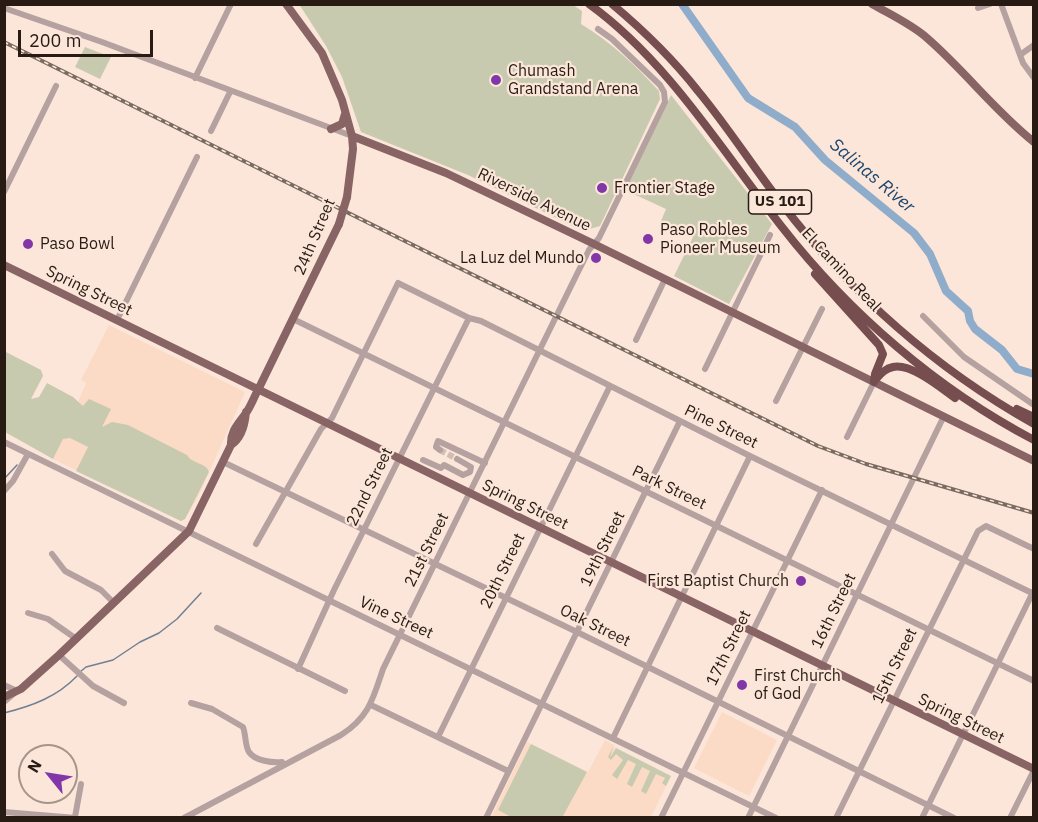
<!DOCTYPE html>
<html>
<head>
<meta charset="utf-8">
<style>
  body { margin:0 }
  #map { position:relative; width:1038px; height:822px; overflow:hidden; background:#fbe6d9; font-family:"IBM Plex Sans",sans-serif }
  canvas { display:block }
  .frame { position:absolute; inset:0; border:6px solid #271b13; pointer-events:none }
  .north { position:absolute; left:18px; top:744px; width:60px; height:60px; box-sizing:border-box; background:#fbe6d9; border:2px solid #a6958a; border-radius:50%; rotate:300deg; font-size:16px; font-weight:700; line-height:24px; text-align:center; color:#271b13 }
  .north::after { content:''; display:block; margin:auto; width:21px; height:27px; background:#8237a9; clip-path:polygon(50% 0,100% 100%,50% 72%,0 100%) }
  .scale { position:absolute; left:18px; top:30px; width:135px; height:27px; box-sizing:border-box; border:3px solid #271b13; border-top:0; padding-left:8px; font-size:18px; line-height:21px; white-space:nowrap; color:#271b13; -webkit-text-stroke:4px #fbe6d9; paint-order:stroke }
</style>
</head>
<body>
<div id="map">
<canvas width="1038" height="822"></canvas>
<div class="frame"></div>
<div class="north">N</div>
<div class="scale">200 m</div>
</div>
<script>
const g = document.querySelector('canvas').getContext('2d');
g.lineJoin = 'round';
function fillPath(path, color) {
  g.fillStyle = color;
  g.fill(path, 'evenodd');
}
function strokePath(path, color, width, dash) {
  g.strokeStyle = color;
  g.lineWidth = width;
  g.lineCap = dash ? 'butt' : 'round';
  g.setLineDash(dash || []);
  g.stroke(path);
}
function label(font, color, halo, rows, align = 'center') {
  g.font = font + ' "IBM Plex Sans",sans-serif';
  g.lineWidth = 4.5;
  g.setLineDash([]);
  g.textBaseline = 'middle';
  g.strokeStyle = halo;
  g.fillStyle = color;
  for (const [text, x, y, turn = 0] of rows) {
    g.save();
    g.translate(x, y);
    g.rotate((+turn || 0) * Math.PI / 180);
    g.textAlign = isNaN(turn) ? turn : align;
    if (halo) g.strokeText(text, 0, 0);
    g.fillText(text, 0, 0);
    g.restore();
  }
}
fillPath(new Path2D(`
  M109 325 245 392 197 499 185 519 181 521 53 459 63 439 83 407 78 402 86 383 81 380Z
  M722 712 777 740 749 796 694 768Z
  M605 740 614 745V747L671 776 651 817 491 818 527 742 588 772Z`), '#fcdbc6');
fillPath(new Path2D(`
  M299 4 573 5 582 11 581 24C611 42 635 65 659 91L660 99 600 226 583 231 468 175 361 132 342 77 326 46Z
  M85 47 111 57 100 79 75 67Z
  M671 95 772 224 729 304 674 276 693 237 661 221 666 209 625 190Z
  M4 351 41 370 43 376 31 399 39 397 47 383 73 397 83 406 89 399 111 409 102 427 112 422 128 425 187 455C192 464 207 463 209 472L185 519 181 521 76 471 88 447 70 438 63 439 53 459 5 432Z
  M531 744 587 772 563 816 566 817H511L498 810Z
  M613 747 610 758 616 748 671 776 666 786 662 783 665 778 656 774 646 794 641 791 650 771 642 767 632 787 627 784 636 764 628 760 617 779 612 775 623 760 616 754 611 760 608 757Z`), '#c8caaf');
strokePath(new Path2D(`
  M4 479 17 465
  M80 672 86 667 113 660 140 642 159 633 177 619 201 593
  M4 713C32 706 57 697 77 676`), '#708094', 1.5);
strokePath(new Path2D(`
  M682 4 748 98 795 127 825 160 914 233 930 254 946 291 968 311 970 321 975 329 1002 350 1017 369 1034 374`), '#90accb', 8);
strokePath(new Path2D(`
  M440 450 457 459`), '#d1bdb1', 6, [6, 3]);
strokePath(new Path2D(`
  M1001 4 1023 63 1034 78
  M4 8 102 42 352 136
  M978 8 990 4
  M1020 55 1034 45
  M195 78 231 4
  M211 131 230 92
  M4 192 56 86
  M923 316 964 357 1034 405
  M293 319 1034 681
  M117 320 197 157
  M636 340 665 279
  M705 369 770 235
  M776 401 822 309
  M847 437 874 382
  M4 442 776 818
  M440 450 436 447 438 441 485 463
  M423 460 441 468 444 465 463 475 470 472 471 467 457 459
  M223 462 577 632 954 818
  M4 491 13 481 28 454
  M256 544 321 429 332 418 398 283 469 318 481 321 750 456 1034 594
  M52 554 65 571 101 590 113 602
  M28 613 48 619 75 638
  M217 628 345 691
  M59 655 93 686 124 703
  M298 669 334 590 469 318
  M4 685 17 691 4 702
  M191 703 212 709 243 727C246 735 245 746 249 752 255 761 273 763 282 762
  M371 705 508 771
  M438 737 610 386
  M613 738 750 456
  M4 812 76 818
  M75 817 81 784
  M184 818 341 735C369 717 373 699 383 669L575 278 589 250 599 238 665 102 664 92 660 85 612 39 598 29
  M486 818 680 421
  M661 818 822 490
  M748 818 944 416
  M836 818 978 531 986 526 1034 549
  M922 818 1033 592
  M1010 818 1034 770`), '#b6a1a1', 6);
strokePath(new Path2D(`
  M286 4 322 53 342 100 352 136 353 149 347 197
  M872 4C891 15 911 24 927 38 965 71 995 111 1034 142
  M331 129 342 124 345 114
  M352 136 446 173 594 244 1034 461
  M4 265 1034 769
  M231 445C230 431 239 423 246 413 251 406 254 397 258 390L339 224
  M4 697 21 689 59 655 189 531 231 445C242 438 245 424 246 412`), '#886465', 8);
strokePath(new Path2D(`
  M589 4C669 62 722 151 782 227 849 313 937 389 1034 440
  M612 4C643 30 673 59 698 91 728 127 753 167 782 204 850 293 936 369 1034 424
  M815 274 879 345 883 354 875 374 874 382
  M874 381C880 375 884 369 893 367 911 363 941 388 955 398
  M1017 409 1034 417`), '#764e4f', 8);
const rail = new Path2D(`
  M4 42 818 446 866 464 1034 513`);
strokePath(rail, '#7a6b61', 4);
strokePath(rail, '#fbe6d9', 1.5, [4.5]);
strokePath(new Path2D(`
  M339 224 347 197`), '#886465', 8);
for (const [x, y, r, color] of [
  [496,80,6,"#8237a9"],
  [602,188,6,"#8237a9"],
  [648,239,6,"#8237a9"],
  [28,244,6,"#8237a9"],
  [596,258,6,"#8237a9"],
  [801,581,6,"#8237a9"],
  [742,685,6,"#8237a9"]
]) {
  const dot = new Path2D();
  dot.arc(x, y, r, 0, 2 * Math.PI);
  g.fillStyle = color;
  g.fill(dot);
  strokePath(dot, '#fbe6d9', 2);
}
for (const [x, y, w] of [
  [780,202,63]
]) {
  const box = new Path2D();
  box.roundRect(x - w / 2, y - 12, w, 24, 4.5);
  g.fillStyle = '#fbe6d9';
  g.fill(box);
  strokePath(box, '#271b13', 1.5);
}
label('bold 15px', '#271b13', null, [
  ["US 101",780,202]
]);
label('16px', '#271b13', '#fbe6d9', [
  ["Chumash",508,71],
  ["Grandstand Arena",508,89],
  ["Frontier Stage",614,188],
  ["Paso Robles",660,230],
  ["Pioneer Museum",660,248],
  ["Paso Bowl",40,244],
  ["La Luz del Mundo",584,258,"right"],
  ["First Baptist Church",789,581,"right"],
  ["First Church",754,676],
  ["of God",754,694]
], 'left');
label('16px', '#271b13', '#fbe6d9', [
  ["Riverside Avenue",534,200,26],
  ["24th Street",315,237,-67],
  ["El Camino Real",841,270,47],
  ["Spring Street",89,291,26],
  ["Pine Street",721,427,26],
  ["22nd Street",370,487,-64],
  ["Park Street",669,488,26],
  ["Spring Street",525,505,26],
  ["19th Street",603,549,-64],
  ["21st Street",427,550,-64],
  ["20th Street",503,571,-64],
  ["16th Street",834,611,-64],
  ["Vine Street",396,618,25],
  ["Oak Street",595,626,26],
  ["17th Street",729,648,-64],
  ["15th Street",895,666,-64],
  ["Spring Street",961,719,26]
]);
label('italic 18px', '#1c456e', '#fbe6d9', [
  ["Salinas River",872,176,40]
]);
</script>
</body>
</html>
